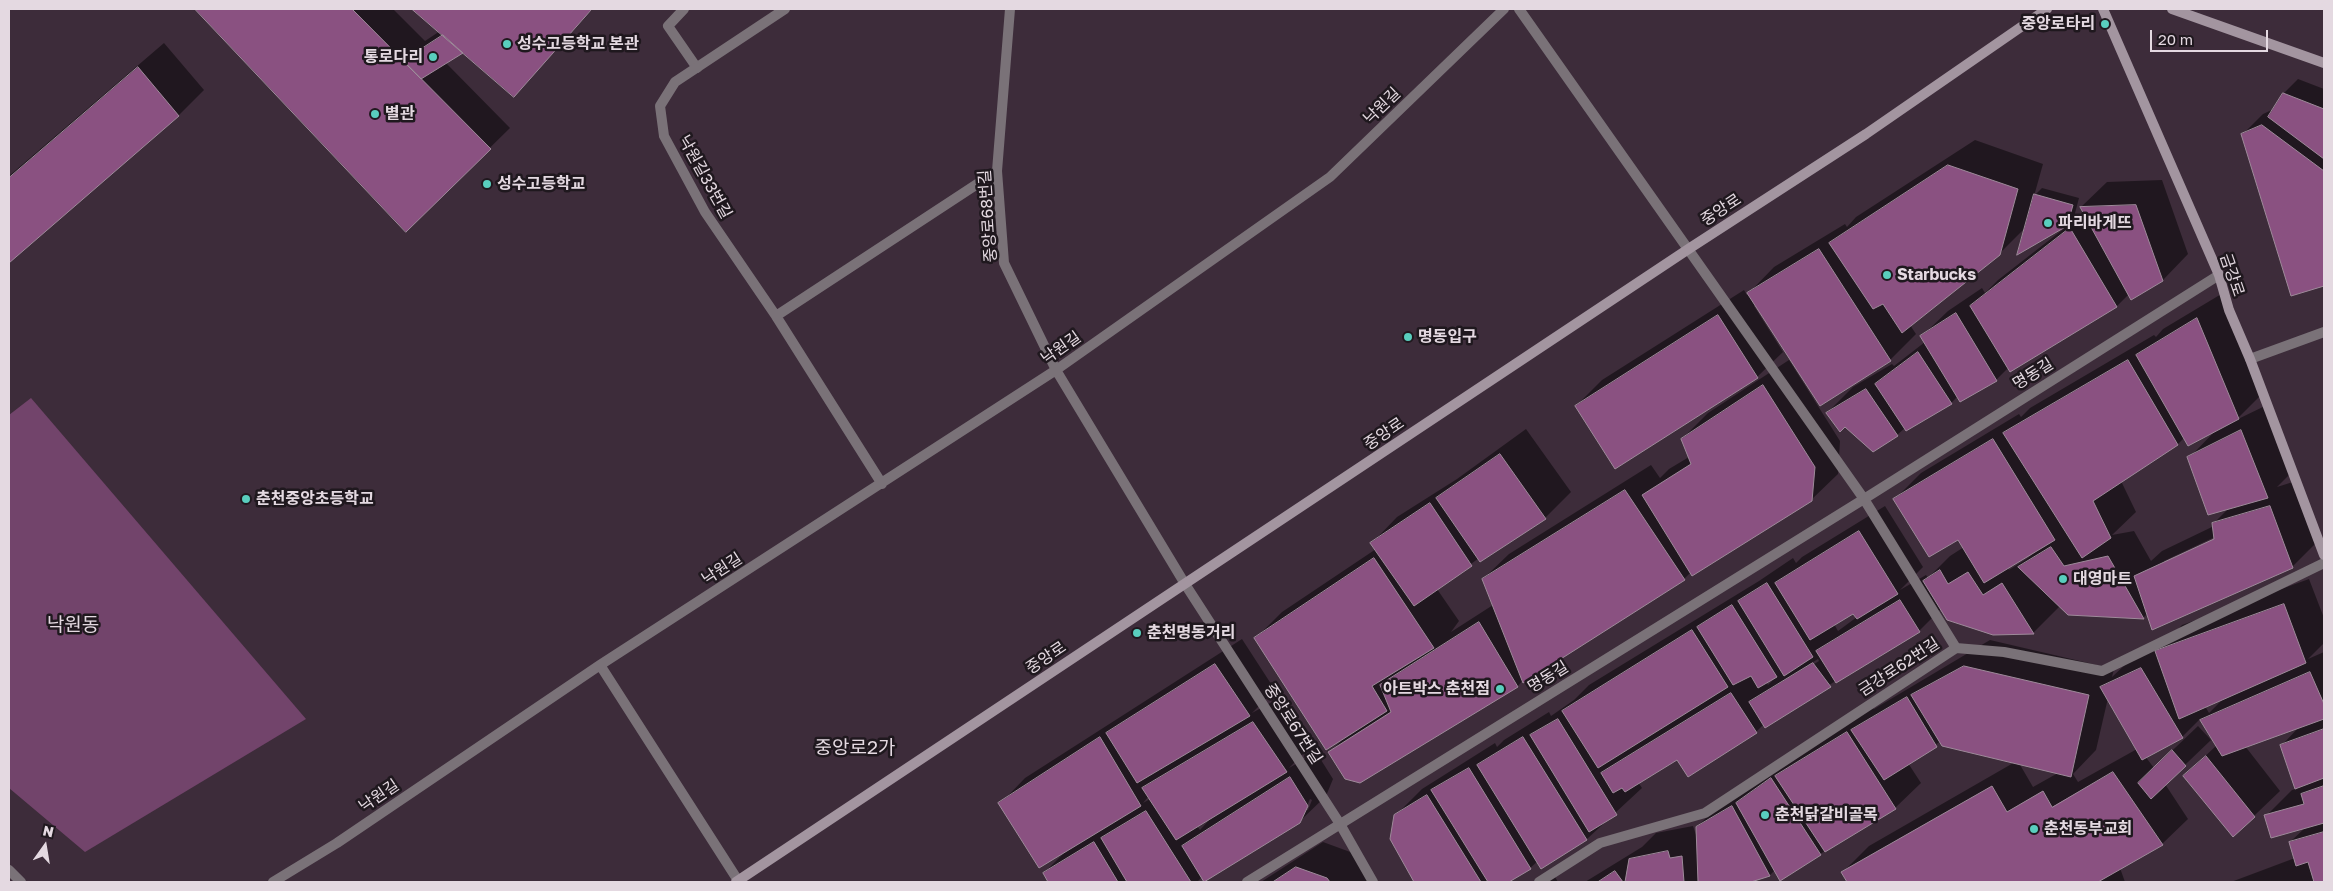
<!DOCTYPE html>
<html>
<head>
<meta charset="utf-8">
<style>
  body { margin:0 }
  #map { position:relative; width:2333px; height:891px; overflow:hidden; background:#3d2c3a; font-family:"Golos Text",sans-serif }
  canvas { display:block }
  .frame { position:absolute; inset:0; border:10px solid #e4d9e1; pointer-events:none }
  .north { position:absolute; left:20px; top:821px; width:50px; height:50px; -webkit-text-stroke:4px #1f181e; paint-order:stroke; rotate:13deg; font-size:14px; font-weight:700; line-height:20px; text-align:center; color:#e4d9e1 }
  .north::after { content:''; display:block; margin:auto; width:18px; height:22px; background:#e4d9e1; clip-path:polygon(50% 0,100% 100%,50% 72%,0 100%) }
  .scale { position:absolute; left:2150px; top:30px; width:118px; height:22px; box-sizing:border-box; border:2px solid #e4d9e1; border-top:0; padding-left:6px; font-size:15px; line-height:18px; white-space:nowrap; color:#e4d9e1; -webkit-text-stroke:4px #1f181e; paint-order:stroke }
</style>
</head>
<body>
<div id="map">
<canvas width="2333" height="891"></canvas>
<div class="frame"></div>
<div class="north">N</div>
<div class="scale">20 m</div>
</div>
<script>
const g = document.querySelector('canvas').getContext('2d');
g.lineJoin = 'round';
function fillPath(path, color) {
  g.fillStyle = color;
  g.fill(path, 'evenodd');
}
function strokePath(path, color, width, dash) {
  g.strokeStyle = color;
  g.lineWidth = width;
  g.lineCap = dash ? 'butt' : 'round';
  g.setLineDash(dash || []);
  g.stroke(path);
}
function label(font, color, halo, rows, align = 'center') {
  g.font = font + ' "Golos Text","Noto Sans KR",sans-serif';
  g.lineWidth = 5;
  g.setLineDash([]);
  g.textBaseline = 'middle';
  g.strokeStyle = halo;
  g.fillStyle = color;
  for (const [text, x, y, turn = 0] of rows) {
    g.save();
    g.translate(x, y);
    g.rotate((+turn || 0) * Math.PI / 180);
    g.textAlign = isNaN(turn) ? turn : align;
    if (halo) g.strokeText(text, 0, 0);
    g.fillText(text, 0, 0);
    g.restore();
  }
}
fillPath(new Path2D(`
  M31 398 306 719 85 852 9 788V415Z`), '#72446b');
fillPath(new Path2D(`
  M197 9H393L425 41 440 31 414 9H593L514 96 463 52 446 63 510 128 406 230Z
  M164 43 204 90 178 116 9 261V176Z
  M2298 79 2324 89V285L2292 295 2242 135 2263 114 2274 109 2284 93Z
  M1975 140 2043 164 2034 196 2042 188 2079 198 2074 217 2066 225 2026 227 1999 254 1910 325 1916 334 1890 360 1820 404 1756 304 1754 306 1783 352 1757 377 1576 406 1602 380 1744 290 1747 295 1774 267 1845 224 1847 227 1856 217Z
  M2162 180 2188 254 2163 280 2131 298 2129 294 2117 306 2009 367 1996 380 1958 396 1951 403 1905 428 1897 435 1845 426 1827 413 1853 387 1892 364 1894 366 1925 342 1922 336 1948 311 1982 288 1985 293 1998 280 2084 213 2081 207 2107 182Z
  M2223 293 2264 392 2236 420 2267 405 2293 471 2277 487 2296 481 2318 541 2292 567 2148 613 2143 618 2068 614 2060 606 2033 633 1993 634 1942 608 1919 631 1764 724 1756 732 1677 758 1638 782 1642 788 1587 839 1538 861 1530 868 1507 882H1415L1392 838 1396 815 1422 789 1495 743 1497 747 1504 740 1549 712 1551 716 1574 700 1589 685 1759 581 1793 558 1796 563 1802 557 1885 506 1923 567 1900 590 1926 575 1928 578 1950 556 1964 547 1958 538 1895 499 1921 473 2019 414 2021 417 2030 408 2154 335 2156 337 2163 329ZM2216 430 2189 458 2229 508 2213 524 2214 526 2162 551 2151 561 2134 531 2112 535 2136 512 2121 481 2178 444 2185 437ZM2219 535 2220 537 2164 564V561ZM2035 552 2028 558 2009 570 2007 567ZM1854 612 1857 617 1838 631 1834 624ZM1818 659 1819 661 1779 686V683ZM1776 677 1768 685 1766 682Z
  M1789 360 1840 441 1838 474 1811 500 1691 572 1684 579 1523 680 1518 686 1360 782 1329 753 1341 741 1256 638 1282 612 1376 549 1372 543 1397 517 1457 479 1526 429 1571 492 1545 518 1479 558 1437 589 1459 621 1451 632 1493 605 1483 579 1509 554 1651 465 1660 478 1669 469 1689 457 1682 439 1708 413Z
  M2309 579 2324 618V643L2308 659 2324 652V882H2231L2295 858 2290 842 2306 827 2266 816 2292 790 2297 789 2282 745 2300 726 2245 746 2280 791 2233 836 2184 776 2217 745 2200 719 2182 737 2145 756 2154 768 2198 726 2211 740 2165 784 2188 819 2162 844 2120 868 2125 882H1849L1843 872 1869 846 2015 762 1941 741 1908 763 1921 783 1895 808 1820 854 1775 870 1770 875 1747 882H1585L1642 847 1656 833 1693 826 1696 835 1697 827 1723 801 1873 708 1874 709 1990 640 2114 669 2112 677 2128 662 2163 645 2182 625ZM2108 698 2137 749 2078 782 2073 774 2096 750ZM2224 698 2209 713 2205 706ZM2019 763 2058 773 2033 787Z
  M1242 639 1275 690 1252 713 1279 698 1312 745 1289 768 1316 752 1333 779 1326 796 1299 822 1202 877 1197 882H1049L1044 873 1067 850 1000 804 1025 778ZM1149 796 1150 799 1143 803ZM1310 799 1312 800 1308 810H1305ZM1211 818 1200 830 1197 826Z
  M1323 842 1353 853 1372 882H1261Z
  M1555 877 1558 882H1546Z`), '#0007');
const building = new Path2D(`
  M195 9H352L491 149 406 232Z
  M412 9H592L514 97Z
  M443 35 463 53 421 79 403 61Z
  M138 67 179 116 9 263V178Z
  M2283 93 2324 109V159L2268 117Z
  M2262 125 2324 171V286L2291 296 2241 134Z
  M1948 165 2018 189 2000 255 1902 333 1883 304 1873 309 1829 243Z
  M2034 194 2073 205 2067 226 2017 255Z
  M2136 205 2163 281 2131 300 2080 207Z
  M2070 228 2117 307 2010 372 1970 306Z
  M1819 249 1891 361 1820 406 1747 293Z
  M1956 313 1997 381 1960 402 1920 336Z
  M1718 315 1758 378 1615 469 1575 406Z
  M2197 318 2239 419 2188 446 2136 355Z
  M1918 352 1952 404 1906 431 1875 384Z
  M2128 360 2178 445 2093 501 2111 538 2082 558 2003 433Z
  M1763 385 1815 467 1812 501 1692 576 1642 495 1691 464 1681 439Z
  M1866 389 1898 436 1873 452 1845 427 1840 432 1826 413Z
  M2241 430 2268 498 2208 515 2187 457Z
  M1993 439 2055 540 1984 583 1958 540 1929 557 1893 499Z
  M1500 454 1546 519 1480 562 1436 498Z
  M1625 490 1685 580 1523 683 1482 579Z
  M1430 503 1472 566 1414 606 1370 543Z
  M2270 506 2293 568 2152 630 2134 576 2214 539 2212 523Z
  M1859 531 1898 594 1857 619 1853 614 1810 640 1775 583Z
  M2051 547 2064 566 2108 556 2144 619 2068 615 2018 567Z
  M1374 558 1434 648 1372 686 1387 711 1326 750 1254 638Z
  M1940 570 1948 584 1968 572 1983 595 2002 583 2034 634 1993 635 1947 620 1923 581Z
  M1767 583 1813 657 1784 676 1738 601Z
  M1900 600 1920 632 1836 683 1816 651Z
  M2284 604 2306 663 2179 719 2155 651Z
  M1732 605 1777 677 1758 688 1751 676 1733 685 1697 627Z
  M1479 622 1518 687 1360 783 1345 779 1328 752 1391 712 1380 685Z
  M1692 630 1728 687 1598 768 1562 711Z
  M1813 663 1831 687 1765 728 1749 702Z
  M1215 664 1250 716 1137 783 1106 733Z
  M1964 666 2089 695 2071 777 1942 746 1911 695Z
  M2141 668 2183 738 2142 760 2100 687Z
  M2310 672 2324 704V719L2222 756 2200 720Z
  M1731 693 1757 733 1688 777 1677 760 1625 792 1622 788 1613 793 1601 773Z
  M1907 697 1937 747 1884 780 1851 730Z
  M1558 719 1617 815 1589 832 1530 735Z
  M1253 722 1287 772 1176 840 1142 788Z
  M2324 729V778L2295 789 2280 745Z
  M1847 732 1896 809 1825 852 1775 776Z
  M1100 737 1141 806 1039 868 998 803Z
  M1523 737 1587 840 1541 869 1477 765Z
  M2172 750 2186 766 2151 799 2138 783Z
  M2206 756 2255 817 2233 837 2183 776Z
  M1469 768 1531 869 1509 882H1488L1431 790Z
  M2113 772 2163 845 2098 882H1847L1841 872 1992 786 2007 812 2043 791 2052 807Z
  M1290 777 1308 806 1300 823 1204 882 1182 846Z
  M1771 778 1821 855 1780 881 1736 803Z
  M2324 786V823L2271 838 2264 815 2304 804 2301 794Z
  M1427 795 1481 882H1414L1390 839 1394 815Z
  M1732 806 1770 876 1751 882H1698L1696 827Z
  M1146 811 1191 882H1127L1101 838Z
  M2324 832V882H2314L2308 862 2296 866 2289 842Z
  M1094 842 1118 882H1048L1043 873Z
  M1668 851 1670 858 1682 856 1684 882H1625L1629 859Z
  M1296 867 1327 878 1330 882H1273Z
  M1615 871 1623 882H1598Z`);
fillPath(building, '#8a5181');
strokePath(building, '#9e8a9a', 1);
strokePath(new Path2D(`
  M684 9 668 26 697 68`), '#7a7278', 10);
strokePath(new Path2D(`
  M785 9 675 82 660 106 664 136 705 212 776 316 882 484
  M1010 9 997 171 1004 263 1056 370 1185 584 1340 824 1373 882
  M1519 9 1864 499 1956 648
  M776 316 997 171
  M2250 359 2324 332
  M600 665 739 882
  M9 870 21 882
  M273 882 337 843 600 665 1056 370 1330 177 1504 9
  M1247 882 1864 499 2219 275
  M1539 882 1600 843 1705 813 1956 648 2004 652 2102 671 2324 563`), '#7a7278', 10);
strokePath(new Path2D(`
  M2103 9 2219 275 2229 310 2250 359 2324 555
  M2172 9 2324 63
  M736 882 1690 248 1866 134 2047 9`), '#a395a0', 10);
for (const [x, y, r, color] of [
  [2105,24,5,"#59cebe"],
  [507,44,5,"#59cebe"],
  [433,57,5,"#59cebe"],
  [375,114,5,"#59cebe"],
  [487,184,5,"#59cebe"],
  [2048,223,5,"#59cebe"],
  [1887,275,5,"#59cebe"],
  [1408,337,5,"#59cebe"],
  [246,499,5,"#59cebe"],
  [2063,579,5,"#59cebe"],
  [1137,633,5,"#59cebe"],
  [1500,689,5,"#59cebe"],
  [1765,815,5,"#59cebe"],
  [2034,829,5,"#59cebe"]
]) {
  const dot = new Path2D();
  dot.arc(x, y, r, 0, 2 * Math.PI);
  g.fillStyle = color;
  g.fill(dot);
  strokePath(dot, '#1f181e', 2);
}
label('bold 16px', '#e4d9e1', '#1f181e', [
  ["중앙로타리",2095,24,"right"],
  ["성수고등학교 본관",517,44],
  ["통로다리",423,57,"right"],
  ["별관",385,114],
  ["성수고등학교",497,184],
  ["파리바게뜨",2058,223],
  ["Starbucks",1897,275],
  ["명동입구",1418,337],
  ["춘천중앙초등학교",256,499],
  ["대영마트",2073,579],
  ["춘천명동거리",1147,633],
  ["아트박스 춘천점",1490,689,"right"],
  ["춘천닭갈비골목",1775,815],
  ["춘천동부교회",2044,829]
], 'left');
label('16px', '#e4d9e1', '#1f181e', [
  ["낙원길",1382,106,-44],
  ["낙원길33번길",705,177,61],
  ["중앙로",1721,210,-33],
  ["중앙로68번길",988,216,-94],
  ["금강로",2232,275,71],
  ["낙원길",1061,348,-35],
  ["명동길",2033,374,-32],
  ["중앙로",1384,434,-34],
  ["낙원길",722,569,-33],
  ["중앙로",1046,658,-34],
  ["금강로62번길",1899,667,-33],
  ["명동길",1548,677,-32],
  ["중앙로67번길",1293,724,57],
  ["낙원길",379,796,-34]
]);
label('19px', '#e4d9e1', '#1f181e', [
  ["낙원동",73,625],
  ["중앙로2가",855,748]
]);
</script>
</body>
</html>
